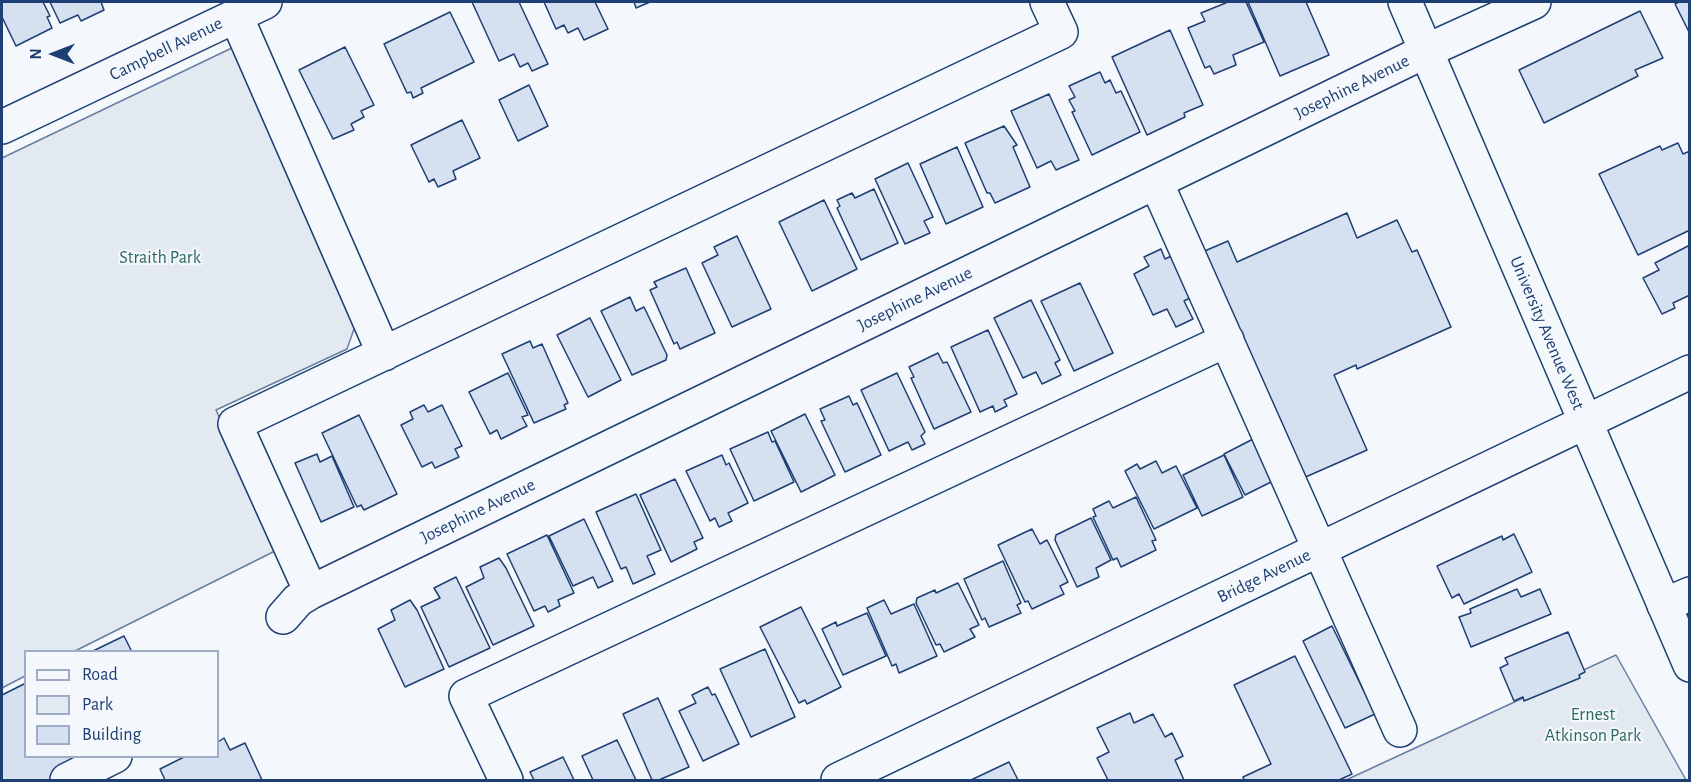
<!DOCTYPE html>
<html>
<head>
<meta charset="utf-8">
<style>
  body { margin:0 }
  #map { position:relative; width:1691px; height:782px; overflow:hidden; background:#f4f7fb; font-family:"Alegreya Sans",sans-serif }
  canvas { display:block }
  .frame { position:absolute; inset:0; border:3px solid #1d3f73; pointer-events:none }
  .legend { position:absolute; left:24px; top:650px; width:195px; height:108px; box-sizing:border-box; background:#f4f7fb; border:2px solid #9eadc5; margin:0; padding:8px 10px; list-style:none; font-size:18px; color:#1d3f73 }
  .legend li { display:flex; align-items:center; gap:12px; height:30px }
  .legend b { width:30px; border:2px solid #9eadc5 }
  .north { position:absolute; left:24px; top:24px; width:60px; height:60px; -webkit-text-stroke:4px #f4f7fb; paint-order:stroke; rotate:270deg; font-size:16px; font-weight:700; line-height:24px; text-align:center; color:#1d3f73 }
  .north::after { content:''; display:block; margin:auto; width:21px; height:27px; background:#1d3f73; clip-path:polygon(50% 0,100% 100%,50% 72%,0 100%) }
</style>
</head>
<body>
<div id="map">
<canvas width="1691" height="782"></canvas>
<div class="frame"></div>
<ul class="legend">
<li><b style="height:8px;background:#f4f7fb"></b>Road</li>
<li><b style="height:16px;background:#e3e9f0"></b>Park</li>
<li><b style="height:16px;background:#d5e0f0"></b>Building</li>
</ul>
<div class="north">N</div>
</div>
<script>
const g = document.querySelector('canvas').getContext('2d');
g.lineJoin = 'round';
function fillPath(path, color) {
  g.fillStyle = color;
  g.fill(path, 'evenodd');
}
function strokePath(path, color, width, dash) {
  g.strokeStyle = color;
  g.lineWidth = width;
  g.lineCap = dash ? 'butt' : 'round';
  g.setLineDash(dash || []);
  g.stroke(path);
}
function label(font, color, halo, rows, align = 'center') {
  g.font = font + ' "Alegreya Sans",sans-serif';
  g.lineWidth = 4.5;
  g.setLineDash([]);
  g.textBaseline = 'middle';
  g.strokeStyle = halo;
  g.fillStyle = color;
  for (const [text, x, y, turn = 0] of rows) {
    g.save();
    g.translate(x, y);
    g.rotate((+turn || 0) * Math.PI / 180);
    g.textAlign = isNaN(turn) ? turn : align;
    if (halo) g.strokeText(text, 0, 0);
    g.fillText(text, 0, 0);
    g.restore();
  }
}
const green = new Path2D(`
  M236 46 360 312 347 349 216 410 279 549 75 651 26 652 25 676 2 688V158Z
  M1616 655 1686 780H1346Z`);
fillPath(green, '#e3e9f0');
strokePath(green, '#687fa3', 1.5);
const building = new Path2D(`
  M2 2H43L50 16 47 17 52 28 16 46 2 17Z
  M50 2H101L104 10 81 21 78 15 60 23Z
  M472 2H519L548 64 532 71 528 63 520 67 514 54 499 61Z
  M544 2H595L608 29 584 40 578 28 568 33 564 25 556 29Z
  M630 2H650L636 8 634 2Z
  M1228 2H1246L1264 42 1233 55 1236 65 1214 74 1210 66 1205 68 1188 28 1205 21 1201 13Z
  M1248 2H1306L1329 55 1280 76Z
  M1679 2H1690V34L1675 4Z
  M1640 11 1663 58 1635 70 1638 76 1544 123 1519 70Z
  M450 12 474 62 421 88 423 93 413 98 411 92 407 93 384 44Z
  M1170 30 1203 105 1184 113 1185 117 1147 135 1112 57Z
  M345 47 374 105 361 111 364 117 351 124 354 130 333 139 299 70Z
  M1100 72 1105 83 1110 80 1116 93 1121 91 1140 132 1092 155 1072 112 1075 111 1069 100 1075 97 1069 86Z
  M529 85 548 126 518 141 499 100Z
  M1049 94 1079 160 1056 170 1051 161 1037 168 1011 111Z
  M462 120 480 158 453 171 456 179 438 187 434 179 429 182 411 145Z
  M1004 126 1017 145 1013 147 1030 187 995 203 990 193H987L965 143Z
  M1678 143 1683 154 1690 151V230L1638 255 1599 174 1660 146 1662 150Z
  M957 147 983 207 946 224 920 164Z
  M908 163 933 217 924 221 930 233 905 244 875 179Z
  M874 189 898 243 861 260 837 208 840 206 837 200 852 193 855 198Z
  M824 200 857 269 812 291 779 222Z
  M1347 213 1357 238 1397 220 1412 252 1417 250 1451 327 1357 369 1356 365 1334 375 1367 450 1301 479 1200 253 1228 241 1237 262Z
  M737 236 771 309 732 327 702 263 718 255 714 247Z
  M1690 245V295L1673 303 1675 308 1662 314 1643 278 1659 270 1655 263Z
  M1161 249 1165 259 1178 253 1198 294 1184 301 1193 319 1176 327 1167 309 1153 315 1134 274 1149 266 1144 257Z
  M686 268 715 333 680 349 677 342 674 344 650 290 657 287 654 282Z
  M1080 283 1113 353 1074 371 1041 301Z
  M630 297 636 311 644 307 667 355 666 360 632 375 601 311Z
  M1031 300 1060 360 1055 363 1061 375 1042 384 1036 372 1023 378 994 318Z
  M590 318 621 380 588 397 557 335Z
  M988 330 1017 394 1004 400 1007 406 995 412 993 406 980 412 951 347Z
  M530 341 533 348 542 344 568 403 564 405 566 409 534 423 502 354Z
  M938 353 943 363 947 362 971 412 934 429 911 378 914 377 909 367Z
  M508 373 528 415 522 417 527 426 501 439 497 430 490 434 469 392Z
  M897 373 925 432 921 436 925 444 912 450 908 442 889 451 861 390Z
  M849 396 853 405 857 403 881 455 845 472 821 421 825 420 820 409Z
  M424 405 428 412 442 405 462 446 455 449 459 457 435 468 432 462 422 467 401 425 413 419 410 412Z
  M805 414 835 475 801 492 771 431Z
  M359 415 397 494 364 510 361 505 357 507 322 433Z
  M768 432 772 442 775 441 794 482 754 501 730 449Z
  M1255 438 1277 479 1245 495 1224 454Z
  M317 454 320 462 332 456 354 507 321 522 295 463Z
  M722 455 726 465 729 463 748 503 728 513 732 521 719 527 715 518 710 521 686 471Z
  M1224 455 1243 497 1202 516 1183 475Z
  M1156 461 1162 473 1176 466 1197 508 1154 529 1125 471 1137 464 1140 469Z
  M675 479 703 538 694 542 697 549 671 562 640 495Z
  M636 494 661 550 647 556 655 574 633 584 626 567 621 569 596 512Z
  M1136 497 1156 540 1152 541 1156 550 1121 567 1117 558 1113 560 1093 517 1096 516 1093 509 1109 501 1113 508Z
  M1091 518 1111 560 1096 568 1099 577 1077 587 1055 540 1056 535Z
  M584 519 613 581 598 588 593 577 573 586 549 536Z
  M1032 529 1040 544 1047 540 1068 582 1060 586 1064 594 1032 609 1028 601 1025 602 998 545Z
  M1514 534 1532 572 1464 604 1459 594 1452 598 1437 566 1502 536 1503 540Z
  M547 535 574 593 558 600 560 606 548 612 545 606 534 611 507 554Z
  M499 558 506 568 534 626 493 645 466 587 484 578 480 567Z
  M1003 561 1021 603 1017 605 1021 613 989 627 985 618 982 620 964 579Z
  M456 577 490 648 449 667 421 607 440 598 434 588Z
  M958 583 979 625 970 629 975 637 944 652 940 644 936 645 916 603 917 598 935 590 936 593Z
  M1517 589 1521 597 1540 589 1551 614 1471 647 1459 617 1471 613 1470 609Z
  M410 600 417 610 444 669 405 687 378 629 395 620 391 610Z
  M884 600 891 614 914 604 937 656 899 673 896 664 892 666 867 608Z
  M801 607 841 687 807 704 805 700 799 703 760 627Z
  M867 613 886 656 843 675 822 629 836 622 837 626Z
  M1332 626 1375 714 1345 728 1303 641Z
  M1568 632 1585 672 1579 675 1580 678 1524 701 1523 697 1514 701 1500 668 1508 664 1505 658Z
  M124 636 132 652H91Z
  M765 649 795 717 751 737 720 669Z
  M1295 656 1352 774 1339 780H1244L1243 777 1271 764 1234 685Z
  M26 683V756H99L50 780H2V695Z
  M708 687 712 695 715 694 739 744 703 761 679 711 696 703 692 695Z
  M658 698 689 767 659 780H652L623 714Z
  M1130 713 1134 723 1153 714 1165 737 1172 733 1183 756 1175 760 1184 780H1108L1097 758 1109 752 1097 728Z
  M224 738 230 750 245 743 262 780H165L160 769 186 756H218V742Z
  M617 740 636 780H593L582 756Z
  M563 757 574 780H534L530 772Z
  M1009 762 1018 780H971Z`);
fillPath(building, '#d5e0f0');
strokePath(building, '#1d3f73', 1.5);
const minor = new Path2D(`
  M236 16 384 354
  M2 127 265 2
  M1156 182 1400 730
  M311 592 235 424 1061 32 1047 2
  M1664 605 1690 594
  M283 617 298 600 311 592 1426 51 1534 2
  M67 780 115 756
  M506 780 466 696 1227 340
  M838 780 1690 372`);
const major = new Path2D(`
  M1405 2 1690 665`);
strokePath(minor, '#1d3f73', 36);
strokePath(major, '#1d3f73', 36);
strokePath(minor, '#f4f7fb', 33);
strokePath(major, '#f4f7fb', 33);
label('18px', '#1d3f73', '#f4f7fb', [
  ["Campbell Avenue",166,49,-26],
  ["Josephine Avenue",1352,87,-26],
  ["Josephine Avenue",915,299,-26],
  ["University Avenue West",1547,333,67],
  ["Josephine Avenue",478,511,-26],
  ["Bridge Avenue",1264,576,-26]
]);
label('18px', '#2c6c60', '#f4f7fb', [
  ["Straith Park",160,258],
  ["Ernest",1593,715],
  ["Atkinson Park",1593,736]
]);
</script>
</body>
</html>
